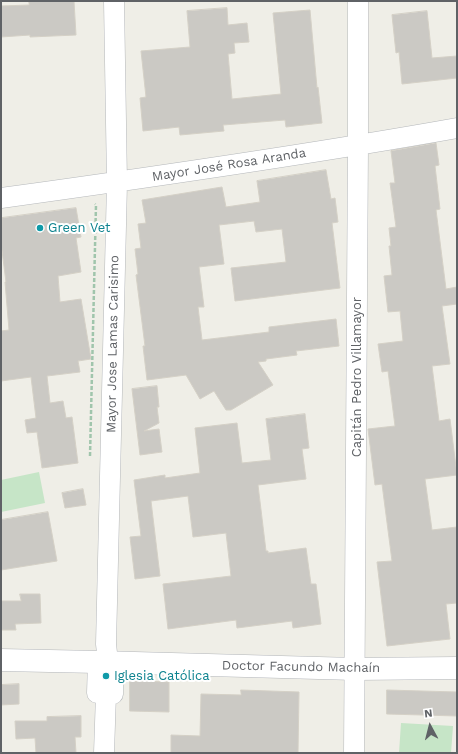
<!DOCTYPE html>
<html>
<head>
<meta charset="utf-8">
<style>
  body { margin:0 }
  #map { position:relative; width:458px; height:754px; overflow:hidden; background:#efeee7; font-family:"Work Sans",sans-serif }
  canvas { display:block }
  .frame { position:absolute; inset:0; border:2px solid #5f6266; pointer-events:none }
  .north { position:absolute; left:410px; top:706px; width:40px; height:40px; -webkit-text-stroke:3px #fff; paint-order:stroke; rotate:353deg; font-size:11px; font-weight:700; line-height:16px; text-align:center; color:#5f6266 }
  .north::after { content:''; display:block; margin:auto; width:14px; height:18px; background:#5f6266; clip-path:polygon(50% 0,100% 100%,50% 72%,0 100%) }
</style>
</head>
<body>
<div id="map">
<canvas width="458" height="754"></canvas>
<div class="frame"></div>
<div class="north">N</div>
</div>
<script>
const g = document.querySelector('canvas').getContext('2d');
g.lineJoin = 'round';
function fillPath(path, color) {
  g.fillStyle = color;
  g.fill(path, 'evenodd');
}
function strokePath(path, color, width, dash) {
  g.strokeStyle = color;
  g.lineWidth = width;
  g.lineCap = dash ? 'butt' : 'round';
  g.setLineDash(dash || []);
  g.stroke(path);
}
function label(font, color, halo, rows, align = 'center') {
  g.font = font + ' "Work Sans",sans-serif';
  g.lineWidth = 4;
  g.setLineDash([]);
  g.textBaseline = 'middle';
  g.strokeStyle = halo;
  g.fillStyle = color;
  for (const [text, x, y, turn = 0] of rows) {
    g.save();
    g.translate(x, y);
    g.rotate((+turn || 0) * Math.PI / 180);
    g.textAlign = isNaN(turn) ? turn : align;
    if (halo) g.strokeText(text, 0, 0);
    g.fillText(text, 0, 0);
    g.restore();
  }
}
fillPath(new Path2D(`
  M39 472 45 503 1 512V480Z
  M401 723 453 726 451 753H399Z`), '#c6e5c7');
const building = new Path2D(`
  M29 1H74L76 35 30 37V35L1 37V6L29 5Z
  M227 8 228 25 247 23 249 42 234 43 235 53 228 54 232 99 281 94 273 13 310 10 317 88 318 87 322 123 286 127 285 120 223 125 224 131 180 135 179 127 143 131 140 98 146 97 141 51 190 47 187 11Z
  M427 11 432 58 457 56V78L402 84 399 52 396 53 392 15Z
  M436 143 439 165 435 166 440 209 436 210 446 289 457 287V304L442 306 450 364 432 366 439 421 450 419 457 475 425 479 432 530 457 527V603L446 604 450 639 387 646 377 562 392 561 382 484 375 485 368 429 395 426 388 371 382 372 378 344 403 341 400 311 388 312 384 276 392 275 389 246H391L389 228 396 227 390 183H395L391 151Z
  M326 170 331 199 335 198 338 222 332 223 340 288 235 301 231 268 286 262 282 229 256 232 254 221 219 225 224 264 199 267 204 307H198L202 340 269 332V327L336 319 339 346 296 351 297 355 266 359V361L258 362 273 385 231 410H226L214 391 200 399 186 375 147 380 143 346H145L136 275 138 274 135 249 141 248 138 224 146 223 142 200 222 187 226 207 260 202 257 181Z
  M76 208 81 237 76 238 81 272 58 276 60 302 81 299 91 359 78 361 80 372 47 376 50 403 63 401 66 418 72 417 78 463 42 468 37 432 27 433 25 420 36 418 31 377 1 381V331L9 330 5 282H6L1 243 2 218Z
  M157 386 159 407H157L159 423 144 431 159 429 162 452 140 455 132 389Z
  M305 414 309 448 302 449 306 479 258 485 266 551H268V553L306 548 311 584H316L321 624 293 628 292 621 237 628 236 620 168 629 163 584 231 576 226 533 193 537 188 496 151 501 160 576 135 579 130 537 141 536 134 480 165 475V478L200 473 195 428 237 423 242 463 271 460 266 419Z
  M83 489 86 505 65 508 62 493Z
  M48 512 57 561 1 570V520Z
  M20 594H40L41 623 15 624 16 630H1V601H21Z
  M130 681 169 682V712L130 711Z
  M19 684V704L1 705V685Z
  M241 690 299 692 298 753H171V735L200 736 201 694 241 695Z
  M387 690 457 692V716L387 714Z
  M81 716V737H75L76 753H36L35 738 16 739 15 721H47V717Z`);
fillPath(building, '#cbc9c4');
strokePath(building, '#d4d0c6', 1);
const street = new Path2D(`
  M1 198C153 177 306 155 457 128
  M98 662 97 693 113 694V662
  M108 662 106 644 117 183 114 1
  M104 753 106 694
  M354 753 358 145V1`);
const secondary = new Path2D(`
  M1 660 98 662 355 669 457 668`);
strokePath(street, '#b4b7ba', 21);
strokePath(secondary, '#b3b6ba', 23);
strokePath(new Path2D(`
  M90 456 96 205 95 204`), '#a0c5ac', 2.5, [4, 2]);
strokePath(street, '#fff', 20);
strokePath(secondary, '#fff', 22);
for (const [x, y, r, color] of [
  [40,228,4,"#0f9aa8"],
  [106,676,4,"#0f9aa8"]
]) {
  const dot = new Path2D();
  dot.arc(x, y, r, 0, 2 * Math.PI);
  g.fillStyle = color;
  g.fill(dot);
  strokePath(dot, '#fff', 1.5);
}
label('13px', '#5f6266', '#fff', [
  ["Mayor José Rosa Aranda",229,165,-9],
  ["Mayor Jose Lamas Carisimo",113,344,-89],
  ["Capitán Pedro Villamayor",357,377,-90],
  ["Doctor Facundo Machaín",301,667,1]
]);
label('13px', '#0d838f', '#fff', [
  ["Green Vet",48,228],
  ["Iglesia Católica",114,676]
], 'left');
</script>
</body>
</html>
